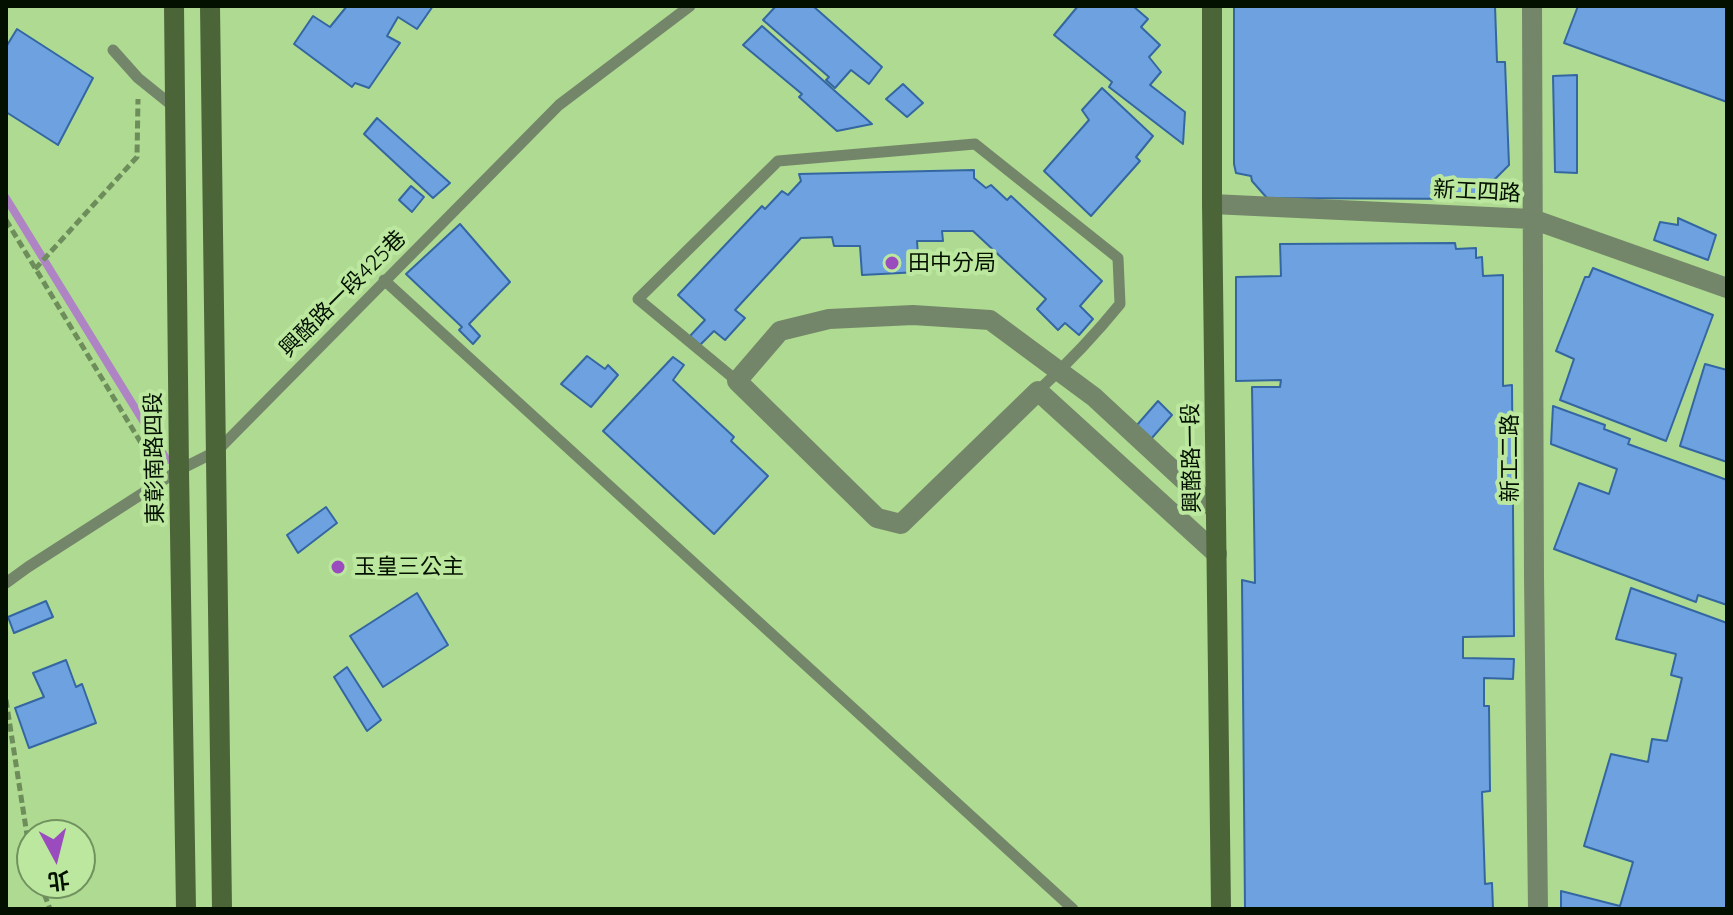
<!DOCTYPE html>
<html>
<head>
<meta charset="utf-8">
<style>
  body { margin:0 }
  #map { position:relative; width:1733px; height:915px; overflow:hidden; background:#aeda92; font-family:Quicksand,"Noto Sans TC",sans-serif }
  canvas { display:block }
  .frame { position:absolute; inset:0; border:8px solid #031000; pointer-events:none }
  .north { position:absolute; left:16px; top:819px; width:80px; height:80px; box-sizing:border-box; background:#bbe89e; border:2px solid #71925f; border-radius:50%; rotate:173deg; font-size:22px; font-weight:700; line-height:32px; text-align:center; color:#031000 }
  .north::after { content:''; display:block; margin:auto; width:28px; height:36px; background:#9a4cbe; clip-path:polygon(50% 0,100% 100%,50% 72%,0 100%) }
</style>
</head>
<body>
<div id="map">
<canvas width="1733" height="915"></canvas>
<div class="frame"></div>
<div class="north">北</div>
</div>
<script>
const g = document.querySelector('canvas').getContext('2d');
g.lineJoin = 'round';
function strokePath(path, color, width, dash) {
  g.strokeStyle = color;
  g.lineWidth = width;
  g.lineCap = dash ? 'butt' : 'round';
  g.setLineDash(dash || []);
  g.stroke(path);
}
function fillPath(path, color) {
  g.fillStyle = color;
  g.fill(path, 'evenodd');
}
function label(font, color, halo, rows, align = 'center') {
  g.font = font + ' Quicksand,"Noto Sans TC",sans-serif';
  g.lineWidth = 8;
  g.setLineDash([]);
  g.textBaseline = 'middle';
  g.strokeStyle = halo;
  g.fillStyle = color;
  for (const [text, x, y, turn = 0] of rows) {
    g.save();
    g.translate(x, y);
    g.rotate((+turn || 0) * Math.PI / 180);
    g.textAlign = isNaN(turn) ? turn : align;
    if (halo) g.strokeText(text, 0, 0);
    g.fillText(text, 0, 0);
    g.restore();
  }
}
strokePath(new Path2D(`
  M6 198 167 460`), '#ae84c4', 8);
const building = new Path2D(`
  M347 6H433L417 29 398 17 387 36 400 43 369 88 355 83 352 87 294 44 313 16 330 27Z
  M776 6H813L882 67 869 84 851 70 835 88 826 80 829 77 763 20Z
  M1078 6H1133L1148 19 1141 27 1160 45 1149 57 1161 72 1150 85 1185 112 1183 144 1109 87 1112 82 1054 35Z
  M1234 6H1495L1497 62H1505L1509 165 1475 199 1267 198 1252 181 1251 176 1236 173 1234 164Z
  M1578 6H1727V102L1564 43Z
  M762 26 872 124 837 131 799 97 802 94 743 45Z
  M17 29 93 78 58 145 6 112V47Z
  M1577 75V173L1555 172 1553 76Z
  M903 84 923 103 907 117 886 99Z
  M1102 88 1153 136 1136 157 1140 161 1091 216 1044 171 1089 120 1082 110Z
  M377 118 450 183 433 198 364 134Z
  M974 170V178L986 188 991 185 1007 200 1011 196 1102 281 1080 306 1093 319 1079 335 1065 323 1058 330 1037 309 1046 299 973 231H942L943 241H917L919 272 862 275 860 246H834L832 237 801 238 735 310 745 318 725 340 714 331 700 345 690 336 705 320 678 295 762 206 765 209 782 191 788 195 801 181 799 174Z
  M411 186 424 197 412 212 399 200Z
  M1678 218 1716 235 1708 260 1654 240 1660 222 1678 225Z
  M460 224 510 282 469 324 480 336 473 344 459 330 462 327 406 274Z
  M1455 243 1456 249 1476 248V258L1482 257 1483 276 1503 275V386L1512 385 1514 636 1463 637V658L1514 659 1513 679 1484 678V706H1489L1490 791 1482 792 1485 884 1492 883 1493 909H1245L1242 580 1255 583 1252 387H1280L1281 380 1236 381V277L1281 276 1280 244Z
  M1593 268 1713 315 1666 441 1560 400 1574 359 1556 351 1585 277H1589Z
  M587 356 605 369 608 365 618 375 591 407 561 384Z
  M673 357 684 365 673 380 734 437 731 441 768 476 714 534 603 431Z
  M1705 364 1727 370V462L1680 446Z
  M1158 401 1172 415 1151 439 1137 425Z
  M1553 406 1605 425 1604 429 1630 439 1628 444 1727 480V605L1698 595 1696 602 1554 549 1579 483 1609 494 1617 469 1551 444Z
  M326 507 337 523 298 553 287 535Z
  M1631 588 1727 623V909H1561V891L1620 906 1633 862 1584 846 1611 754 1648 762 1652 739 1667 741 1682 678 1671 675 1676 654 1616 639Z
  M417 593 448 645 383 687 350 636Z
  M46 601 53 617 14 633 8 617Z
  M66 660 76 687 82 684 96 723 29 748 15 708 44 697 33 673Z
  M347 667 381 720 367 731 334 677Z`);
fillPath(building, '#6da1df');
strokePath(building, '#3467a1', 2);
strokePath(new Path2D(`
  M6 220 155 466
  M35 269 137 157 138 99
  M6 700 32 867
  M40 883 50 909`), '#6d8d5b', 5, [8, 4]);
strokePath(new Path2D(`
  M113 50 138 78 174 107
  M384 280 1073 909
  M737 381 638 299 778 161 975 144 1118 258 1120 304C1095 335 1067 364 1038 391
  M6 583 28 567 179 470 217 451 559 105 690 6`), '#748669', 11);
strokePath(new Path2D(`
  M1532 6 1534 577 1538 909
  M1212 204 1532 219 1727 288
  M1216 510 1094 397 990 320 913 315 829 319 780 331 737 381 877 518 901 524 1038 391 1217 554`), '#748669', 20);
strokePath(new Path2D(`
  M174 6 179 470 186 909
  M210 6 222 909
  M1212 6V204L1221 909`), '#4b6539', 20);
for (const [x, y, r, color] of [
  [892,263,8,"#9a4cbe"],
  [338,567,8,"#9a4cbe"]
]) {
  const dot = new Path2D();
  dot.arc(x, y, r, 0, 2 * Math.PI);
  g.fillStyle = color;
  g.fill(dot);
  strokePath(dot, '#bbe89e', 3);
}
label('22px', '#031000', '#bbe89e', [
  ["新工四路",1477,192,3],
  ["興酪路一段425巷",343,294,-45],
  ["東彰南路四段",155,458,-91],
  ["興酪路一段",1192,458,-91],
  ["新工二路",1510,458,-90]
]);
label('22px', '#031000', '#bbe89e', [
  ["田中分局",908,263],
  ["玉皇三公主",354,567]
], 'left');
</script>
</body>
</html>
